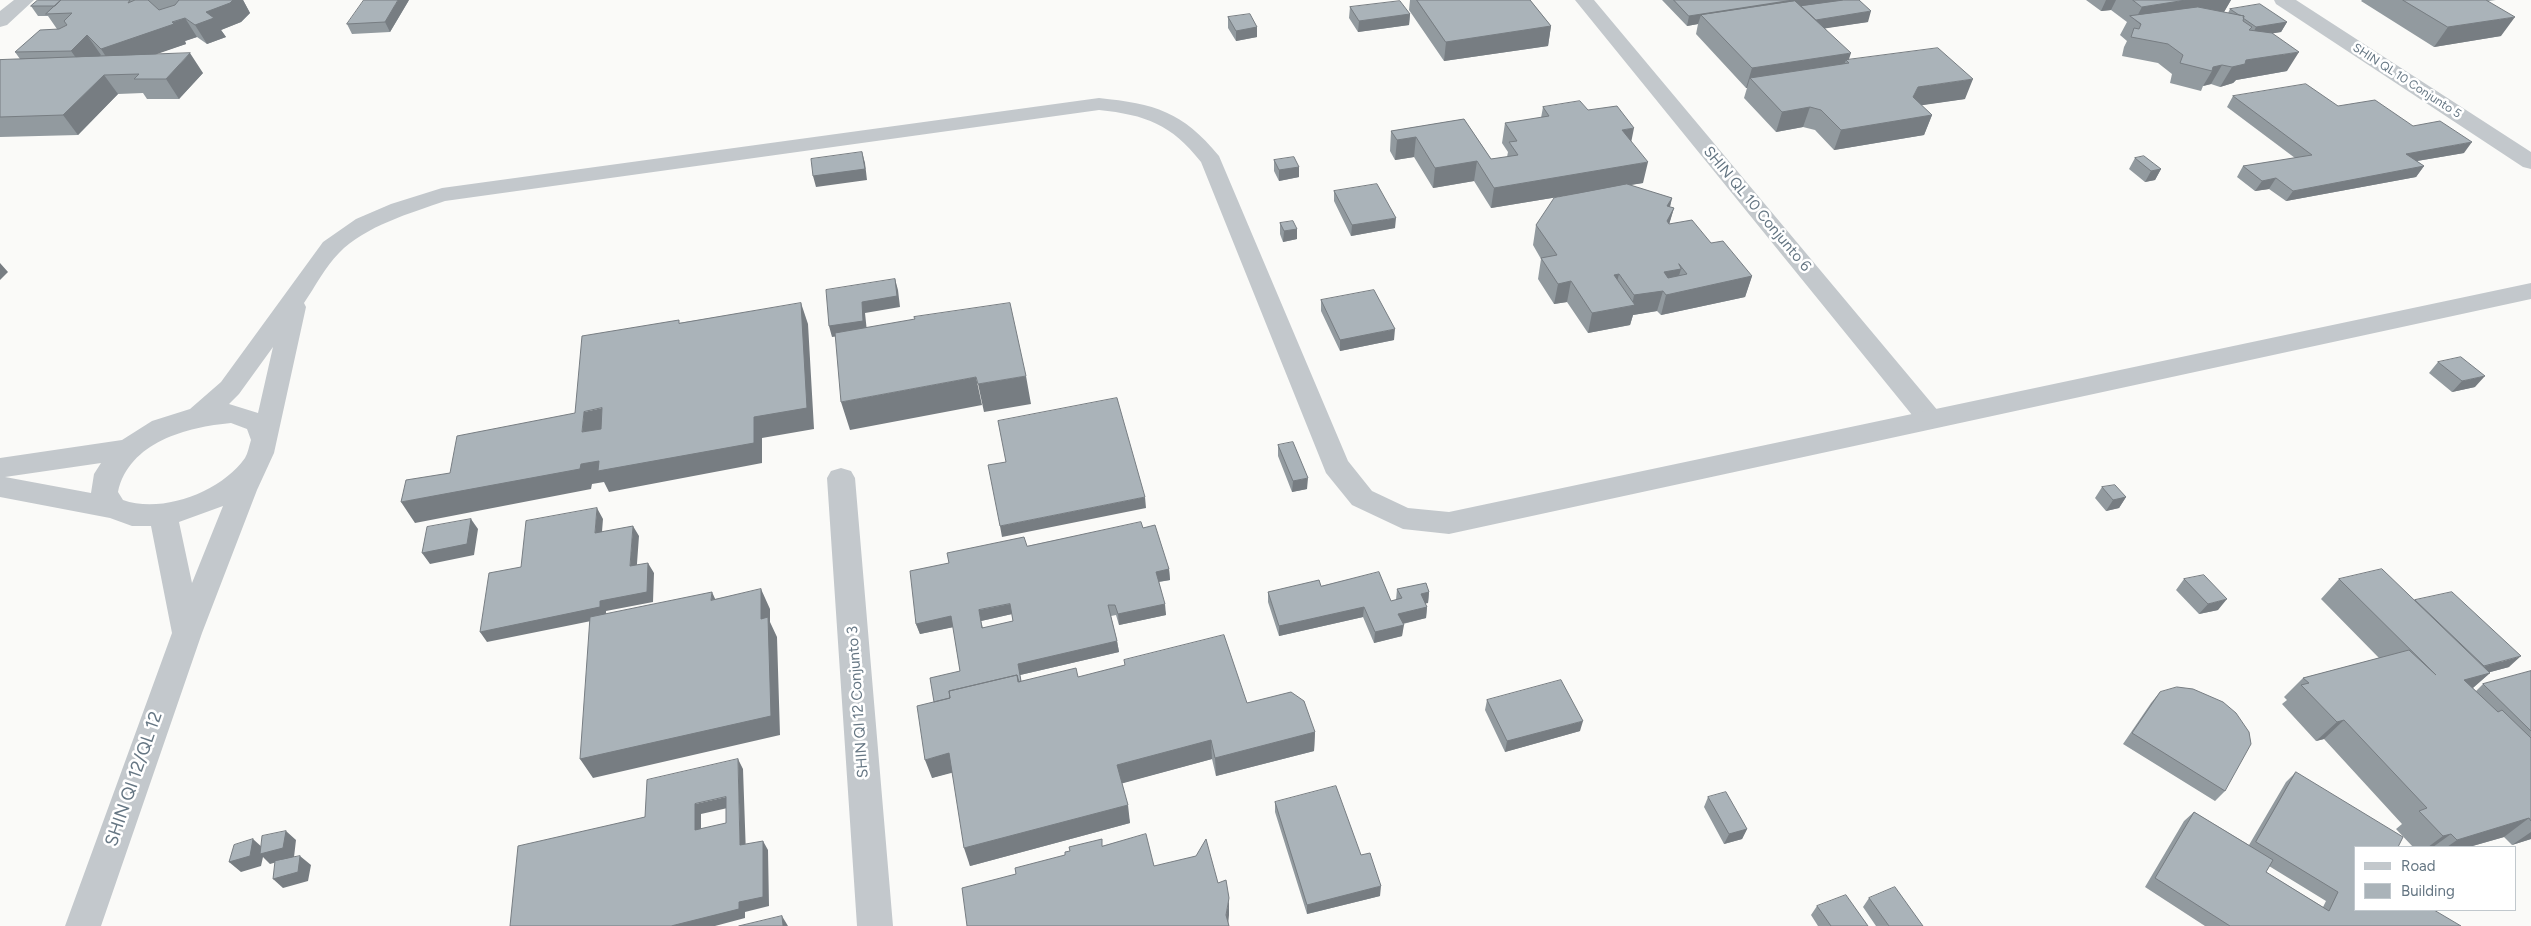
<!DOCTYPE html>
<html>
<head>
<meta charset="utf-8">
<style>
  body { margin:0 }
  #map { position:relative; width:2531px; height:926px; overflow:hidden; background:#fafaf8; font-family:Figtree,sans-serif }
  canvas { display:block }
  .legend { position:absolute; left:2354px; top:846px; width:162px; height:65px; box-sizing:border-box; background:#fff; border:1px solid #c1c8cd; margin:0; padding:6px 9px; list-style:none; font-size:15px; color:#657683 }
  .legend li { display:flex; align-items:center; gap:10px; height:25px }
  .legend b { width:25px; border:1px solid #c1c8cd }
</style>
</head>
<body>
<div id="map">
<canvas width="2531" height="926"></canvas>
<ul class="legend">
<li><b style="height:6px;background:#c3c8cc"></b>Road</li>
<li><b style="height:14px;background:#aab3b9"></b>Building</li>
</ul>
</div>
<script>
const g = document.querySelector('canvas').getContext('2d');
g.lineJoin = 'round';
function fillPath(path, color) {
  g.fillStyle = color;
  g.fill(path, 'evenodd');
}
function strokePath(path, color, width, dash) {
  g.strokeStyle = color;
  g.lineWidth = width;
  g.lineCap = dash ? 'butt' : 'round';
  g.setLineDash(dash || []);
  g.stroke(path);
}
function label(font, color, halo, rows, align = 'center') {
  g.font = font + ' Figtree,sans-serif';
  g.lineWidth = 5;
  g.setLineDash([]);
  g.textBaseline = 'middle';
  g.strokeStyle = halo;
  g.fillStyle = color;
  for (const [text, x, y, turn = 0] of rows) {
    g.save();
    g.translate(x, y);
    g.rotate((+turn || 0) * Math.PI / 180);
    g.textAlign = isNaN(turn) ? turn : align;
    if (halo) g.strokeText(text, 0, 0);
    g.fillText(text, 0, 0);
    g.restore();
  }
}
fillPath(new Path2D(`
  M14 0H34L7 25 0 27V11Z
  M1575 0H1594L1939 412 1943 419 1939 426 1930 428 1921 426Z
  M2274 0H2296L2531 152V169L2523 167 2276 4Z
  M841 468 851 471 855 478 893 926H857L827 478 831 471Z`), '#c3c8cc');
fillPath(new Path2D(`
  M1099 98C1155 104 1182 111 1219 156L1348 461 1372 491 1408 508 1449 512 2531 283V299L1449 534 1403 529 1352 505 1326 473 1201 162C1171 124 1146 115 1099 110L445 201C411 213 365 226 339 253 325 267 315 287 304 303L306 307 274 453 257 490 202 633 101 926H65L172 633 151 526H132L110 518 0 497V458L122 440 152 421 190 409 221 382 323 242 356 219 391 204 442 188ZM273 347 258 413 229 404 239 394ZM231 423 247 429 251 440C249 446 248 453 245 458 221 492 162 514 123 500L118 492C129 442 187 427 231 423ZM101 463 94 474 91 493 5 477ZM223 506 192 583 179 522Z`), '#c3c8cc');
fillPath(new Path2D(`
  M38 0H243L250 13 241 22 221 30 226 37 207 44 197 37 185 41 186 44 155 54 203 73 179 99H147L143 93 118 94 78 135 0 137V60L20 59 15 52 57 29 48 16H38L31 6Z
  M409 0 390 32 352 34 347 24Z
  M1410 0H1530L1551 26 1548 46 1444 61 1409 10Z
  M1662 0H1859L1868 22 1825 28 1849 60 1965 99 1921 105 1932 115 1924 135 1834 150 1815 130 1803 127 1776 132 1744 98 1747 88H1746L1696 34 1698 24 1687 26Z
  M2086 0H2231L2224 12H2223L2228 13 2230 9 2287 22 2281 32 2273 33 2287 71 2236 80 2233 83 2220 87 2211 84 2203 86 2201 91 2170 83 2172 74 2158 63 2122 56 2124 47 2127 41 2120 35 2127 22 2111 10 2101 11Z
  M2362 0H2496L2488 1 2501 36 2434 47 2361 1Z
  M1350 7 1410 14 1409 25 1358 32 1349 18Z
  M1228 17 1257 27V37L1236 41 1228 28Z
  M2233 96 2338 106 2413 126 2464 153 2417 161 2424 166 2416 177 2286 201 2269 189 2255 191 2237 177 2243 166 2295 158 2227 107Z
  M1543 107 1588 110 1631 142 1643 183 1629 185 1672 198 1670 207 1674 208 1669 224 1711 243 1752 276 1745 297 1661 315 1657 311 1633 315 1630 325 1588 333 1567 302 1554 304 1538 279 1541 259 1533 245 1536 225 1576 194 1491 208 1474 181 1433 188 1414 157 1395 160 1390 151 1391 131 1464 119 1491 159 1507 157 1508 152 1502 143 1505 123 1541 118Z
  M2135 158 2161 169 2155 180 2145 182 2129 169Z
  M1274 160 1299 167V177L1279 181 1274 171Z
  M1334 191 1395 228 1351 236 1334 201Z
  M1280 223 1297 229V239L1283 242 1280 234Z
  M1321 300 1394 340 1340 351 1321 311Z
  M2438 362 2475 387 2452 392 2429 373Z
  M1278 445 1307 489 1292 492 1278 456Z
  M2102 487 2126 497 2119 508 2106 511 2095 498Z
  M1143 528 1169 569 1170 580 1159 582 1166 615 1119 625 1116 615 1111 616 1117 641 1119 652 1020 675 1021 681 1078 677 1247 703 1315 732 1314 751 1216 776 1212 759 1122 783 1130 823 970 866 952 772 932 778 934 702 960 671 953 627 920 634 916 624ZM1012 614 1013 621 983 628 981 621Z
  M2184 579 2218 610 2199 614 2176 590Z
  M2339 579 2415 600 2509 667 2490 672V673L2473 688 2476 691 2483 684 2531 671V839L2512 845 2504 837 2469 847H2413L2396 829 2402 824 2324 739 2316 741 2282 704 2287 700 2284 697 2303 678 2379 658 2321 599Z
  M1321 586 1391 601 1396 600 1397 589 1429 592 1428 603H1425L1427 607 1426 618 1403 624 1402 636 1374 643 1363 617 1279 636 1268 602V592Z
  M2160 692 2225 791 2215 801 2123 744 2151 703Z
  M1487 700 1580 731 1505 752 1485 710Z
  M2296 772 2355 910 2461 926H2205L2145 887 2184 821 2194 812 2249 845 2286 782ZM2269 866 2326 901 2323 907 2266 872Z
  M1708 797 1747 829 1742 839 1724 844 1704 807Z
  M1275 802 1361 855 1380 896 1307 914 1275 812Z
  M1869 898 1923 926H1876L1863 907Z
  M1817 906 1868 926H1818L1811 915Z`), '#929a9f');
fillPath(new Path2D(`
  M233 0H243L250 13 241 22 221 30 226 37 207 44 195 25 206 12Z
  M398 0H409L390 32 385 22Z
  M1793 0H1854L1796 9 1701 15 1698 24 1687 26 1689 16Z
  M2106 0H2116L2111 10 2101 11Z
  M2186 0H2231L2224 12 2141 25 2135 20 2142 7Z
  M1871 11 1868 22 1808 31 1811 21Z
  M1410 14 1409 25 1358 32 1359 21Z
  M2515 17 2501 36 2434 47 2448 27Z
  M185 18 197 37 185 41 186 44 114 69 101 49Z
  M2287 22 2281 32 2251 37 2256 27Z
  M1551 26 1548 46 1444 61 1446 42Z
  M1257 27V37L1236 41V31Z
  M87 35 101 55 85 70 71 51Z
  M2299 52 2287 71 2236 80 2233 83 2220 87 2232 67 2246 60Z
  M190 53 203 73 179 99 166 79Z
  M1851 53 1848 62 1846 60 1841 73 1750 78 1747 88H1746L1752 68Z
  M2222 65 2211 84 2203 86 2212 71 2213 67Z
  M104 75 118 94 78 135 63 115Z
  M1973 79 1965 99 1910 107 1913 97 1918 87Z
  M1810 107 1803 127 1776 132 1782 112Z
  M1932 115 1924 135 1834 150 1841 130Z
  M1634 128 1630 148 1622 130Z
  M1416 137 1414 157 1395 160 1397 140Z
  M2472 142 2464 153 2399 164 2406 154Z
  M862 152 865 163 867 180 816 187 813 176Z
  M1477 161 1474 181 1433 188 1435 168Z
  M1648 162 1643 183 1491 208 1494 188Z
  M2424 166 2416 177 2286 201 2293 191Z
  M1299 167V177L1279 181V170Z
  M2161 169 2155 180 2145 182 2151 171Z
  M2276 178 2269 189 2255 191 2262 181Z
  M1672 198 1667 218V206Z
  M1674 208 1668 228 1667 221Z
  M1396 218 1395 228 1351 236 1352 225Z
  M1297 229V239L1283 242 1284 231Z
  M0 263 8 272 0 280Z
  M1681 269 1675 289 1663 291 1657 311 1633 315 1630 325 1588 333 1592 313 1632 306 1634 295 1664 272Z
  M1619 274 1614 294V275Z
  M1752 276 1745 297 1661 315 1666 295Z
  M895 279 898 290 900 307 865 313 867 332 832 337 829 326 862 302Z
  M1571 281 1567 302 1554 304 1558 284Z
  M801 303 808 324 814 429 762 438V463L609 492 604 482 592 484 591 489 415 523 401 502 581 464 754 417Z
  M1395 329 1394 340 1340 351V340Z
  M1026 376 1031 404 984 412 978 384Z
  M2485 376 2475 387 2452 392 2462 381Z
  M976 377 982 405 850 430 841 402Z
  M602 408 613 429 582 432 584 412Z
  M1308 478 1307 489 1292 492 1293 481Z
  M1145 497 1146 508 1002 537 1000 526Z
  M2126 497 2119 508 2106 511 2113 500Z
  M597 508 603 519 601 544 595 533Z
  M471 519 478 529 474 555 430 564 422 553Z
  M633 526 639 536 636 577 630 566Z
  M648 563 654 573 653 602 606 611V618L487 642 480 632 600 601Z
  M1169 569 1170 580 1157 582 1156 572Z
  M761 589 770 609V622L777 637 780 735 593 778 580 759 761 619Z
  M712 592 721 612 711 600Z
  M1429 592 1428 603 1420 605 1421 594Z
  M2227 599 2218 610 2199 614 2208 604Z
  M1010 604 1012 614 981 621 984 639 979 610Z
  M1165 604 1166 615 1119 625 1118 614Z
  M1364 607 1363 617 1279 636V626Z
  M1427 607 1426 618 1397 625 1398 614Z
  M951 616 954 627 920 634 916 624Z
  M1404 625 1402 636 1374 643 1375 632Z
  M1117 641 1119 652 1020 675 1018 664Z
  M2521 656 2509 667 2457 681 2469 671Z
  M2490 673 2468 692 2464 680Z
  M2344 720 2324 739 2316 741 2337 722Z
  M1583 721 1580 731 1505 752 1507 741Z
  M1315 732 1314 751 1216 776 1215 758Z
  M1211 740 1212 759 1120 784 1117 765Z
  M949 753 955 772 932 778 925 760Z
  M738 759 743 769 746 855 740 845Z
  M726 797 732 807 701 814V840L695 830V804Z
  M1128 805 1130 823 970 866 964 848Z
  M2529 818 2504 837 2469 847H2447L2457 840Z
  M1747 829 1742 839 1724 844 1729 834Z
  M286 831 296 840 294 857 270 864 263 857 261 866 241 872 229 862 253 839 264 849Z
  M2531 832V839L2512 845Z
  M2451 834 2433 847H2428L2443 836Z
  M763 841 768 850 769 906 745 912V918L715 926H671L739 902Z
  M300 856 311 865 308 881 283 888 273 879Z
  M1381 886 1380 896 1307 914V905Z
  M1229 898V915L1228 926 1226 915Z
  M782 916 788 926H783Z`), '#777d82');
const building = new Path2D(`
  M38 0H61L55 6H31Z
  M61 0H130L128 3 135 0H148L159 10 175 5 179 0H233L230 3 206 12 214 18 195 25 185 18 172 22 174 24 101 49 87 35 71 51 15 52 40 30 59 29 67 25 64 21 72 13 46 14Z
  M364 0H398L385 22 347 24Z
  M1417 0H1530L1551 26 1446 42Z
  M1674 0H1793L1689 16Z
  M1844 0H1859L1871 11 1816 20 1801 6Z
  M2133 0H2186L2142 7Z
  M2403 0H2486L2515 17 2448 27Z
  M1400 1 1410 14 1359 21 1350 7Z
  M1795 1 1851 53 1752 68 1701 15Z
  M2260 4 2287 22 2256 27 2243 18 2244 16 2239 15 2230 9Z
  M2198 7 2244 16 2243 21 2252 27 2249 30 2272 33 2299 52 2246 60 2245 64 2232 67 2222 65 2213 67 2212 71 2180 63 2183 55 2168 44 2131 37 2134 28 2139 29 2141 24 2130 16Z
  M1250 14 1257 27 1236 31 1228 17Z
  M1938 48 1973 79 1918 87 1913 97 1932 115 1841 130 1821 110 1810 107 1782 112 1750 78 1849 63 1846 60Z
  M190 53 166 79H134L139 74 104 75 63 115 0 117V60Z
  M2306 84 2338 106 2375 100 2413 126 2440 121 2472 142 2406 154 2424 166 2293 191 2276 178 2262 181 2243 166 2312 155 2233 96Z
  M1580 101 1588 110 1617 106 1634 128 1622 130 1648 162 1494 188 1477 161 1435 168 1416 137 1397 140 1391 131 1464 119 1491 159 1518 155 1509 142 1517 141 1505 123 1549 116 1543 107Z
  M862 152 865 169 813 176 811 159Z
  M2144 156 2161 169 2151 171 2135 158Z
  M1294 157 1299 167 1279 170 1274 160Z
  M1377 184 1396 218 1352 225 1334 191Z
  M1627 184 1672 198 1667 206 1674 208 1667 221 1669 224 1692 220 1711 243 1723 241 1752 276 1666 295 1663 291 1634 295 1619 274 1614 275 1635 305 1592 313 1571 281 1558 284 1541 258 1557 255 1536 225 1554 198ZM1679 264 1687 274 1668 278 1664 272 1681 269Z
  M1293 221 1297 229 1284 231 1280 223Z
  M895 279 897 296 862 302 863 321 829 326 826 290Z
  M1374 290 1395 329 1340 340 1321 300Z
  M801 303 807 408 754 417V443L598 471 599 461 581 464 580 469 401 502 406 480 450 473 457 436 575 413 582 336 679 320V323ZM602 408 601 429 582 432 584 412Z
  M1010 303 1026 376 978 384 976 377 841 402 835 333 915 319 914 317Z
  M2461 357 2485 376 2462 381 2438 362Z
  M1117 398 1145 497 1000 526 988 465 1006 462 998 421Z
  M1293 442 1308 478 1293 481 1278 445Z
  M2115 485 2126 497 2113 500 2102 487Z
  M597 508 595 533 633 526 630 566 648 563 647 592 600 601V607L480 632 489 573 521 567 526 521Z
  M471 519 467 544 422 553 427 527Z
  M1141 522 1143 528 1155 525 1169 569 1156 572 1165 604 1118 614 1115 605H1108L1117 641 1018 664 1021 681 1019 682 1017 675 949 691 950 698 934 702 930 678 960 671 951 616 916 624 910 571 949 563 947 553 1024 537 1027 546ZM1010 604 1013 621 982 628 979 610Z
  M2382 569 2490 673 2464 680 2498 712 2502 710 2531 738V821L2529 818 2457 840 2451 834 2443 836 2419 811 2427 808 2344 720 2337 722 2301 685 2309 683 2303 678 2409 650 2436 675 2339 579Z
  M1379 572 1391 601 1402 598 1397 589 1426 583 1429 592 1421 594 1427 607 1398 614 1404 625 1375 632 1364 607 1279 626 1268 592 1319 580 1321 586Z
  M2204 575 2227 599 2208 604 2184 579Z
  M761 589V619L768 617 771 716 580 759 590 617 712 592 711 600Z
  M2452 592 2521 656 2484 666 2415 600Z
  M1224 635 1247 703 1291 692 1304 701 1315 732 1215 758 1211 740 1117 765 1128 805 964 848 949 753 925 760 917 706 950 698 949 691 1017 675 1018 682 1076 668 1078 677 1125 665 1124 660Z
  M2531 671V731L2483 684Z
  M1561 680 1583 721 1507 741 1487 700Z
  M2177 687 2193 689 2223 702 2236 713 2249 732 2251 744 2225 791 2132 733 2160 692Z
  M738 759 740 845 763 841V897L739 902V909L671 926H510L518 846 645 817 647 780ZM726 797V823L695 830V804Z
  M2296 772 2403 837 2398 847H2355V910H2434L2461 926H2230L2155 878 2194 812 2273 860 2266 872 2329 911 2338 892 2256 842Z
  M1336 786 1361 855 1370 853 1381 886 1307 905 1275 802Z
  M1726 792 1747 829 1729 834 1708 797Z
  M286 831 283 848 260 854 262 836Z
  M1146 834 1154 866 1196 856 1206 839 1218 883 1226 880 1229 898 1226 915 1229 926H967L962 888 1016 874 1015 868 1065 855V852L1070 851 1069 847 1102 839V846Z
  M253 839 250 856 229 862 234 845Z
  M300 856 298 872 273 879 275 861Z
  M1895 887 1923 926H1889L1869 898Z
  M1846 895 1868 926H1831L1817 906Z
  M782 916 783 926H739Z`);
fillPath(building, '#aab3b9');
strokePath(building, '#777d82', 1);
label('12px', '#657683', '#fff', [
  ["SHIN QL 10 Conjunto 5",2407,81,33]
]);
label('15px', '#657683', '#fff', [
  ["SHIN QL 10 Conjunto 6",1757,209,50],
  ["SHIN QI 12 Conjunto 3",858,702,-94]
]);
label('18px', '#657683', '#fff', [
  ["SHIN QI 12/QL 12",134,779,-71]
]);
</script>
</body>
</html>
